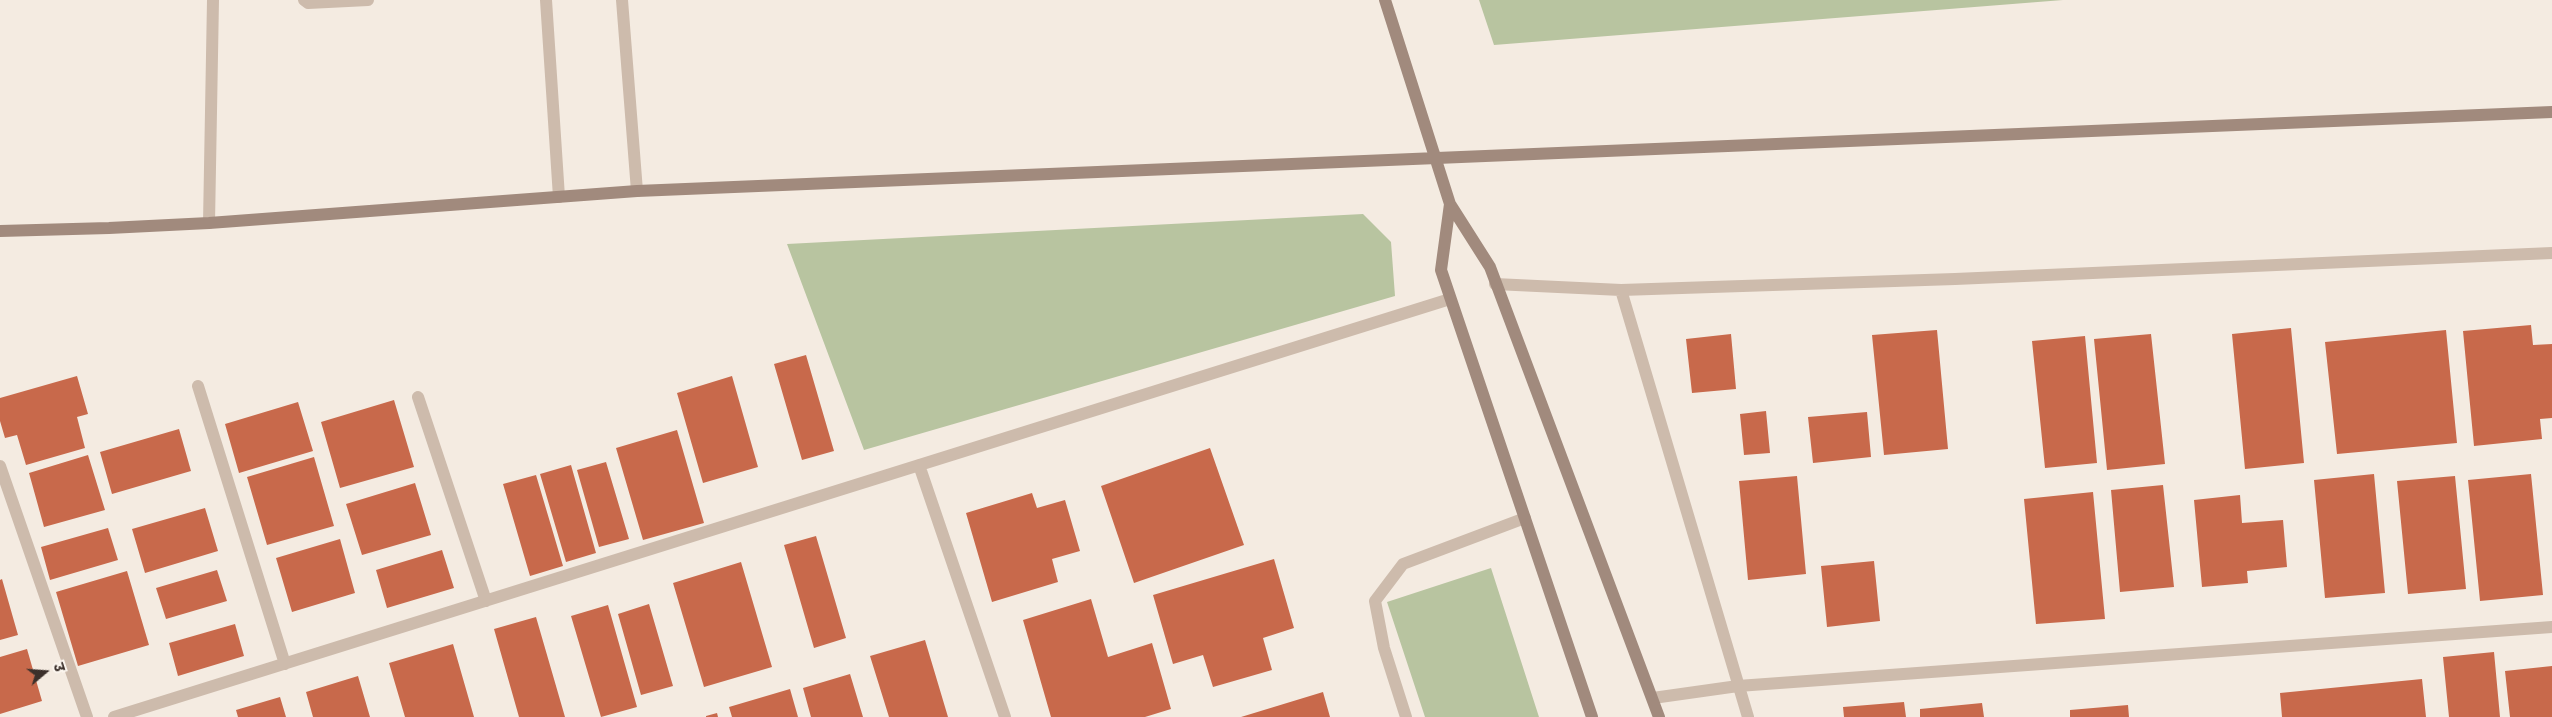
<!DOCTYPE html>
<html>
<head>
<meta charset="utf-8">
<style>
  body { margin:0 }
  #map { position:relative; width:2552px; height:717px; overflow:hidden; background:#f4ebe1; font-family:Poppins,"Noto Sans Devanagari",sans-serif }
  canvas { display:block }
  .north { position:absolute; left:20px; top:647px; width:50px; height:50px; -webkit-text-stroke:4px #fbf5ee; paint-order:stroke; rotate:72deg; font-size:14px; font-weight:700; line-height:20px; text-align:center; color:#3b302b }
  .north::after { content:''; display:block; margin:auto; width:18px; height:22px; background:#3b302b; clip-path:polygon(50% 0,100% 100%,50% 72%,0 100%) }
</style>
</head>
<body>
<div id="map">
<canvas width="2552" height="717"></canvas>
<div class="north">उ</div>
</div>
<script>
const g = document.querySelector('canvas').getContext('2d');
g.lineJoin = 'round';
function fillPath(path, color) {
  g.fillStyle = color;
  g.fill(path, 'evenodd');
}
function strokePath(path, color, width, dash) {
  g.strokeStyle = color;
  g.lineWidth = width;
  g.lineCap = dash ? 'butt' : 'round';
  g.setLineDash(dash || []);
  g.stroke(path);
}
fillPath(new Path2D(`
  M1479 0H2063L1494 45Z
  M1363 214 1391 242 1395 296 864 450 787 244Z
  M1491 568 1539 717H1425L1387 602Z`), '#b8c4a0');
fillPath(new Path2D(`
  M2531 325 2533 345 2552 344V418L2540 419 2542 439 2474 446 2463 331Z
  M2291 328 2304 463 2245 469 2232 334Z
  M1937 330 1948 449 1884 455 1872 335Z
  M2446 330 2457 443 2337 454 2325 342Z
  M1731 334 1736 389 1692 393 1686 339Z
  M2151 334 2165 464 2107 470 2094 339Z
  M2085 336 2097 463 2045 468 2032 341Z
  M806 355 834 451 802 460 774 364Z
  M77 376 88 414 77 417 85 448 26 465 17 435 5 438 0 421V398Z
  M732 376 758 467 703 483 677 393Z
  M394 400 414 467 340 488 321 422Z
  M298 402 313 451 239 473 225 424Z
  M1766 411 1770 453 1744 455 1740 414Z
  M1867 412 1871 457 1813 463 1808 417Z
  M179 429 191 471 112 494 100 452Z
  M677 430 704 523 643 540 616 448Z
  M1210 448 1244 545 1134 583 1101 486Z
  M88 455 105 510 44 527 29 473Z
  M314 457 334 526 267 545 247 477Z
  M606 462 629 539 599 547 577 470Z
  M571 465 596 553 566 562 540 474Z
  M2374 474 2385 593 2325 598 2314 480Z
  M2531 474 2543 595 2480 601 2468 480Z
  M536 475 563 566 530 576 503 484Z
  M1797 476 1806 574 1748 580 1739 481Z
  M2455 476 2466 589 2408 594 2397 481Z
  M415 483 431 535 362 555 346 504Z
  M2163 485 2174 587 2120 592 2111 490Z
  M2093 492 2105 619 2036 624 2024 499Z
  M1032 493 1037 508 1065 500 1080 551 1052 559 1058 582 992 602 966 513Z
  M2240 495 2242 523 2283 520 2287 567 2247 571 2248 583 2202 587 2194 500Z
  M205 508 218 551 145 573 132 529Z
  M108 528 118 560 50 580 41 547Z
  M816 536 846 638 814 648 784 545Z
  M340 539 355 593 292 612 276 558Z
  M442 550 454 588 387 608 376 570Z
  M1274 559 1294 628 1263 638 1272 670 1213 687 1203 655 1173 664 1153 595Z
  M1874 561 1880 621 1827 627 1821 566Z
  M741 562 772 667 704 687 673 583Z
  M217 570 227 601 166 619 156 588Z
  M127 571 149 645 78 666 56 592Z
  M2 579 18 635 0 640V580Z
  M1091 599 1108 657 1152 643 1171 709 1145 717H1051L1023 620Z
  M649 604 673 686 641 695 618 614Z
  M608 605 637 707 601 717 571 616Z
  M536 617 565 717H519L494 629Z
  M235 624 244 656 178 676 169 643Z
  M925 640 948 717H889L870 656Z
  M453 644 474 717H405L389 663Z
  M27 649 42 701 0 714V657Z
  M2494 652 2500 717H2449L2443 657Z
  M2552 666V717H2510L2505 671Z
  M850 674 863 717H811L803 688Z
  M358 676 370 717H313L306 692Z
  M2422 679 2426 717H2282L2280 693Z
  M790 689 798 717H732L729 707Z
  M1323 692 1330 717H1241Z
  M280 697 286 717H238L236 710Z
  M1904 702 1906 717H1844L1843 707Z
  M1982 703 1984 717H1920V709Z
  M2128 705 2129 717H2070V710Z
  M717 713 718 717H706V716Z`), '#c8694b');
strokePath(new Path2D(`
  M304 0 308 3 368 0
  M546 0 559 197
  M622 0 637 191
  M209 223 213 0
  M1495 284 1621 290 1955 279 2552 253
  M1621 290 1748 717
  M198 386 285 664
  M418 397 486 601
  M919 465 1005 717
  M0 466 87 717
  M1653 698 1738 686 2552 627
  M114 717 1450 299
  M1406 717 1384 648 1375 601 1403 564 1525 518`), '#cdbbac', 12);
strokePath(new Path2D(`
  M1385 0 1450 204 1490 267 1659 717
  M1450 204 1441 270 1592 717
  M0 231 109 228 209 223 637 191 2552 112`), '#a18a7d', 12);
</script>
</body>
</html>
